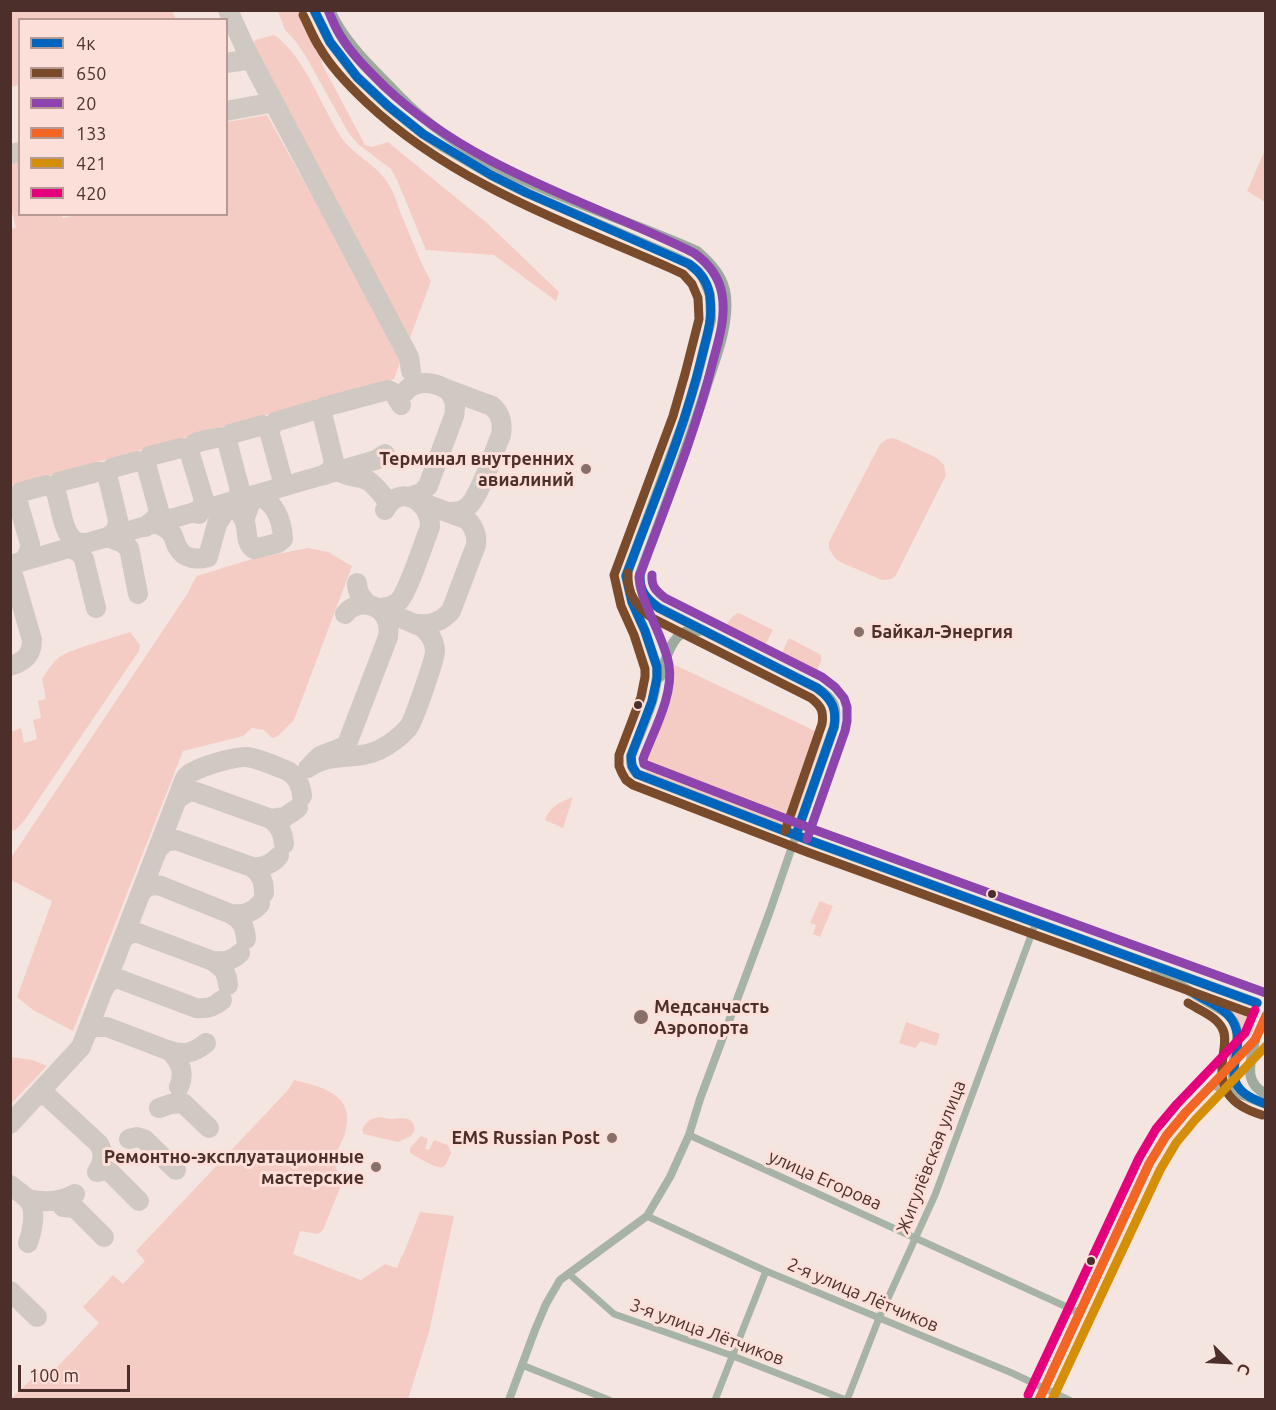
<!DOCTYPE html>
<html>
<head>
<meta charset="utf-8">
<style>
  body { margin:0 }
  #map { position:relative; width:1276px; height:1410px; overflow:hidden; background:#f5e5e1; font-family:Ubuntu,sans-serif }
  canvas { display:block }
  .frame { position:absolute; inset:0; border:12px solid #4c2f2a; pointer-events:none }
  .legend { position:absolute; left:18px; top:18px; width:210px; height:198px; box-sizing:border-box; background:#fddfd9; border:2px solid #b69993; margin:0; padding:8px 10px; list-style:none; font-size:18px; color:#4c2f2a }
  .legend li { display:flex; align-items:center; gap:12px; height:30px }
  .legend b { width:30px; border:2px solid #b69993 }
  .north { position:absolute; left:1198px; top:1332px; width:60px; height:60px; -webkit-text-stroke:4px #fddfd9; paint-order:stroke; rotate:114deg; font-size:16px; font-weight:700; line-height:24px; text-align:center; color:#4c2f2a }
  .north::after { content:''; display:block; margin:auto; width:21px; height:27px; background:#4c2f2a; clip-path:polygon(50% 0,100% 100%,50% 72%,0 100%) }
  .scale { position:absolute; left:18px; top:1365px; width:112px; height:27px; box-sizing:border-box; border:3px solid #4c2f2a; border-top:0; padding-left:8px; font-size:18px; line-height:21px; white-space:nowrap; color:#4c2f2a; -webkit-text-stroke:4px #fddfd9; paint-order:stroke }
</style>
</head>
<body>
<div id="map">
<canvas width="1276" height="1410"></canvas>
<div class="frame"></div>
<ul class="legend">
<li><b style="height:8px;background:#0065bd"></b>4к</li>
<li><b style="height:8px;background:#7a4b2a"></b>650</li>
<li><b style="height:8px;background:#8e44ad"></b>20</li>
<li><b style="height:8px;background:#f26522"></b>133</li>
<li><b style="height:8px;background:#d58e08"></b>421</li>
<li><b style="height:8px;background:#e5007d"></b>420</li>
</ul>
<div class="north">С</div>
<div class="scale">100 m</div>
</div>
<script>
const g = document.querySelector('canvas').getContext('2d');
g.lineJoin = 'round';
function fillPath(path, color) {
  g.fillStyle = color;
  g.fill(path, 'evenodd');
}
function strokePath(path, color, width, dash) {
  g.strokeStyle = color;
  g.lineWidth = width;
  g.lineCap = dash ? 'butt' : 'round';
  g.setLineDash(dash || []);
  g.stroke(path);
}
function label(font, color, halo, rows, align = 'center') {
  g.font = font + ' Ubuntu,sans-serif';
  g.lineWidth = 6;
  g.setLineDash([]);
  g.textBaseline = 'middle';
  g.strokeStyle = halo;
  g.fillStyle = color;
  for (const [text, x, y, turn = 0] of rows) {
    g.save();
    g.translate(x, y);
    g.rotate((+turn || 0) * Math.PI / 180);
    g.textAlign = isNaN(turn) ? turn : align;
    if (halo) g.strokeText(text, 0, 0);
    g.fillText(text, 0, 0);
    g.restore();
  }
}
fillPath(new Path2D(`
  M11 10 172 11 176 19 20 20 19 85 11 87Z
  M278 11H301L320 53 322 64 365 145 372 147 388 142 487 223 559 292 556 301 494 255 426 250 397 180 391 169 359 145 348 132 305 55 294 39 285 30Z
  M274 35C304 55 321 106 341 137 354 156 378 165 389 185 395 194 397 204 401 214 411 237 419 260 431 281L410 338 252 47 255 40Z
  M267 115 402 357 394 379 11 486 10 229 16 228 13 215H11V163L19 161 20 214 61 215 63 218 80 214H226L227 122Z
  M1265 150V202L1247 191Z
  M891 438 896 439 937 458 944 465 946 475 896 575 892 579 882 580 840 562 835 558 831 552 829 548V542L880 444 887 439Z
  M308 548 328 552 352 566 294 720 278 736 272 738 264 730 252 728 243 736 183 751 73 1031 33 1010 17 997 52 901 11 880V858L188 593 192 584 197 576 252 559Z
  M739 613 773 630 762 651 726 631C726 624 731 615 739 613Z
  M130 632 140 645 139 651 24 821 14 831 11 829V732L21 728 24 743 37 739 33 720 41 718 38 701 46 699 42 679C46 672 51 665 57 659 68 649 114 638 130 632Z
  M789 638 821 655V661L814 677 779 659Z
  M675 665 824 735 792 828 648 774C643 766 642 761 644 751Z
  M573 797 563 828 545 820C551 805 559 803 573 797Z
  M820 901 833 906 820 937 813 934 816 925 810 923 819 902Z
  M1200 992 1250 1011C1256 1023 1256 1028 1248 1040 1238 1033 1240 1020 1233 1011 1226 1002 1209 998 1199 993Z
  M906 1022 940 1034 936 1046 921 1041 915 1048 899 1043Z
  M11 1057 33 1060 47 1066 11 1104Z
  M294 1080C321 1087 354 1093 346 1129 344 1139 337 1150 334 1160L337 1170 344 1178 323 1230 318 1234 300 1231 293 1254 361 1280 385 1264 397 1268 402 1255H403L420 1212 454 1216 429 1332 408 1399H11L38 1373 45 1380 99 1323 83 1307 113 1275 123 1284 145 1261 136 1251 288 1090Z
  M379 1117C383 1118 386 1118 390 1119 401 1119 413 1114 415 1130L411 1136 398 1142 364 1134 362 1130C366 1121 370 1119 379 1117Z
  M421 1136 428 1139 425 1149 429 1150 434 1140 448 1145 451 1153C449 1157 447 1165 443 1167 437 1170 416 1156 410 1153V1148Z`), '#f4ccc4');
strokePath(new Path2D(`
  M228 10 247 52 403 346 409 357 411 371
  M226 63 246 60 253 63
  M226 111 269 103 276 106
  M10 154 20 152
  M446 389 492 406C501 414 503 423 501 435 494 451 479 500 466 508 461 512 454 512 448 512
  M405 392C414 380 433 381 446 389 455 395 456 407 454 416L428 486 421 493 408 497
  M322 413 324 407 388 390 394 393 401 405
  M270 429 275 422 315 410H318L322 413 334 462 331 470 324 475
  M227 439 231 434 263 425 268 427 282 478 281 485 275 489
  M190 454C190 450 189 447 194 444 199 441 219 437 226 437L240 490 238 496 234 501
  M146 464 150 456 181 448 187 449 190 454 204 500 201 508 195 512 199 514
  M337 470C346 477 357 476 367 480 374 484 380 492 385 498
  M107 474 112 468 138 461 146 464 159 511 156 518 145 527
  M56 490 59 482 97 472H104L107 474 118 520C118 528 115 534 107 537L121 542 129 548 138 594
  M156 523C162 526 169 529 172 534 175 539 175 544 178 548 184 559 197 560 208 557L217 524 231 502C236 508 242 514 245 522 248 532 245 543 254 549L278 543 283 539C282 520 275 501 256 495L250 504 244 520
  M71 548 80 553 84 559 96 608
  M21 562C27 558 30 552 30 544L17 499 21 492 47 485 54 487C62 503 61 546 85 543
  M10 565 376 460 385 454
  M10 574 14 578 32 640C32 655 24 662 10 666
  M357 583C357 593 362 599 369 605
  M377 608C385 608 392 607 399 601 408 592 424 542 430 527 431 500 399 483 385 510
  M345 614C356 600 378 602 386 618 389 624 389 630 388 637L347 744 343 747 320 756 308 768C328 752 357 761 379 750 389 745 400 737 408 728 413 723 435 659 435 651 435 641 429 633 422 627L377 608
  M418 624C432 625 441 622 451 611L476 545C477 535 474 526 466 519L420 502
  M177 799 188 792H196L271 819 285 817 298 808
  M271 819C280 826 283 833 284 844
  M158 849 165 842 176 840 252 867C263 868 272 864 279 856
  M252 867C261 874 264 881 264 893
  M140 894C145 886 152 884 161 886L231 914C243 915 251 914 260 904
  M231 914C242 920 245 927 246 939
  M122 941C126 935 131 932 138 933L213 961 224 970 227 978 228 985
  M213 961C225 962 232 961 240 953
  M104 989C107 982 111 979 119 979L196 1008C207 1009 214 1007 222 1000
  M86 1034 90 1029 95 1027H107L170 1051C181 1062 185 1073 179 1087
  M168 1050C183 1056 194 1053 206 1043
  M37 1096 41 1095 47 1096 99 1144C104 1153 104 1163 97 1172
  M159 1108 171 1104 183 1103 209 1128
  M10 1124 81 1047 177 799C180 792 182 784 186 777 192 768 236 756 247 757 261 759 275 766 288 771 297 777 301 784 302 796
  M129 1139 137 1137 144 1139 176 1170
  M97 1172 105 1170 110 1172 139 1201
  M10 1185C16 1190 25 1195 29 1201 37 1211 32 1232 28 1243
  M28 1199C44 1203 60 1202 75 1194
  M63 1207 75 1208 104 1237
  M10 1291 37 1317`), '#d0c8c2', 20);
strokePath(new Path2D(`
  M689 1135 1080 1313
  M647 1216 766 1271 1012 1373 1069 1400
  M569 1274 614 1314 733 1356 846 1400
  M522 1365 609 1400
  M715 1400 766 1271
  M847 1400 879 1318 935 1195 1036 922`), '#a8b3a8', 7);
strokePath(new Path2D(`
  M509 1400 535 1330 546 1304 560 1280 647 1216 670 1177 689 1135 700 1099 770 911 796 835`), '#a8b3a8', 8);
strokePath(new Path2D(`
  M1213 1085 1244 1096
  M1039 1400 1149 1164 1166 1136 1186 1112 1255 1040 1266 1015`), '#a8b1a6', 9);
strokePath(new Path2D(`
  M314 10 330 42 357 77 388 106 423 134 443 147 491 175 527 193 675 257 689 264 698 271 703 278 710 295 711 320 697 377 684 420 626 576 632 602 645 631 657 667C659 696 641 729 631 756 630 764 632 769 637 774L811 841 1257 1003
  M330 10C342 37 363 59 383 79 397 93 410 108 426 120 504 185 606 210 697 251 711 263 724 277 726 296 729 326 716 357 707 385 687 449 663 512 640 574 638 591 646 599 659 608L817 688C834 699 838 707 834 727L796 835
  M660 677C666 658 673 625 699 631
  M1156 971 1228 1014C1230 1017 1232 1019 1234 1022 1244 1041 1225 1071 1237 1088 1243 1097 1256 1100 1266 1104
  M1255 1040C1251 1061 1242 1082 1266 1094`), '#9daa9d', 10);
strokePath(new Path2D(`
  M314 10 330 42 357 77 388 106 423 134 491 175 527 193 689 264C700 272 709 284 710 298 713 320 706 339 701 360 683 434 652 505 626 576L632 602 645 631 657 667V678L652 701 631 756 632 766 637 774 811 841 1257 1003
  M640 574C639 590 646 599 659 608L817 688C832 699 837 709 834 727L796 835
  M1194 993C1206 1001 1224 1007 1232 1020 1253 1053 1206 1084 1266 1104`), '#0065bd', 9);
strokePath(new Path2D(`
  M303 15C309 26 313 38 320 48 332 69 350 87 367 103 452 183 565 222 670 268L683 274 692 284 698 298 699 319 685 374 673 416 614 575 621 606 634 635 645 669V677L641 697 619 755V766L622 773 626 780 633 785 807 852 1253 1014
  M628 573C627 594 636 606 652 618L811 698C821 706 824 711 822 724L785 831
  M1188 1003C1199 1010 1216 1016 1222 1028 1227 1036 1224 1047 1223 1056 1218 1090 1230 1105 1262 1115`), '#7a4b2a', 9);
strokePath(new Path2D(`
  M328 10C332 19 335 27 340 35 352 55 369 71 385 87 475 171 587 200 694 253 708 263 719 277 722 294 726 317 719 339 713 361 695 435 665 506 639 577 640 584 641 592 644 599 652 621 665 643 669 665 674 695 653 732 643 759L644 764 815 830 1266 993
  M652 575C651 586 656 591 665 598L822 677 835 687 844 698 847 707V721L845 731 807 839`), '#8e44ad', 9);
strokePath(new Path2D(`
  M1039 1400 1149 1164 1166 1136 1186 1112 1255 1040 1266 1016`), '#f26522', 9);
strokePath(new Path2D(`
  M1052 1400 1160 1170 1176 1143 1195 1120 1266 1046`), '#d58e08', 9);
strokePath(new Path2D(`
  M1028 1395 1139 1158 1156 1129 1177 1104 1245 1033 1255 1010`), '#e5007d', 9);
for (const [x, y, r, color] of [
  [586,469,6,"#876f6a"],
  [859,632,6,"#876f6a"],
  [638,705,5,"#4c2f2a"],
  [992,894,5,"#4c2f2a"],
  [641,1017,8,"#876f6a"],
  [612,1138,6,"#876f6a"],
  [376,1167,6,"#876f6a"],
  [1091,1261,5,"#4c2f2a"]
]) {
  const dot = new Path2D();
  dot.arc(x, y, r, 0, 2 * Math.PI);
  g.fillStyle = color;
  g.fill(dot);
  strokePath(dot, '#fddfd9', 2);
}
label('bold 18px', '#4c2f2a', '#fddfd9', [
  ["Терминал внутренних",574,459],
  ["авиалиний",574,480],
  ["Байкал-Энергия",871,632,"left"],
  ["Медсанчасть",654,1007,"left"],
  ["Аэропорта",654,1028,"left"],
  ["EMS Russian Рost",600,1138],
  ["Ремонтно-эксплуатационные",364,1157],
  ["мастерские",364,1178]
], 'right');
label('18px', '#4c2f2a', '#fddfd9', [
  ["Жигулёвская улица",931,1157,-69],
  ["улица Егорова",825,1180,24],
  ["2-я улица Лётчиков",863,1295,23],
  ["3-я улица Лётчиков",707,1332,20]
]);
</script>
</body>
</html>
